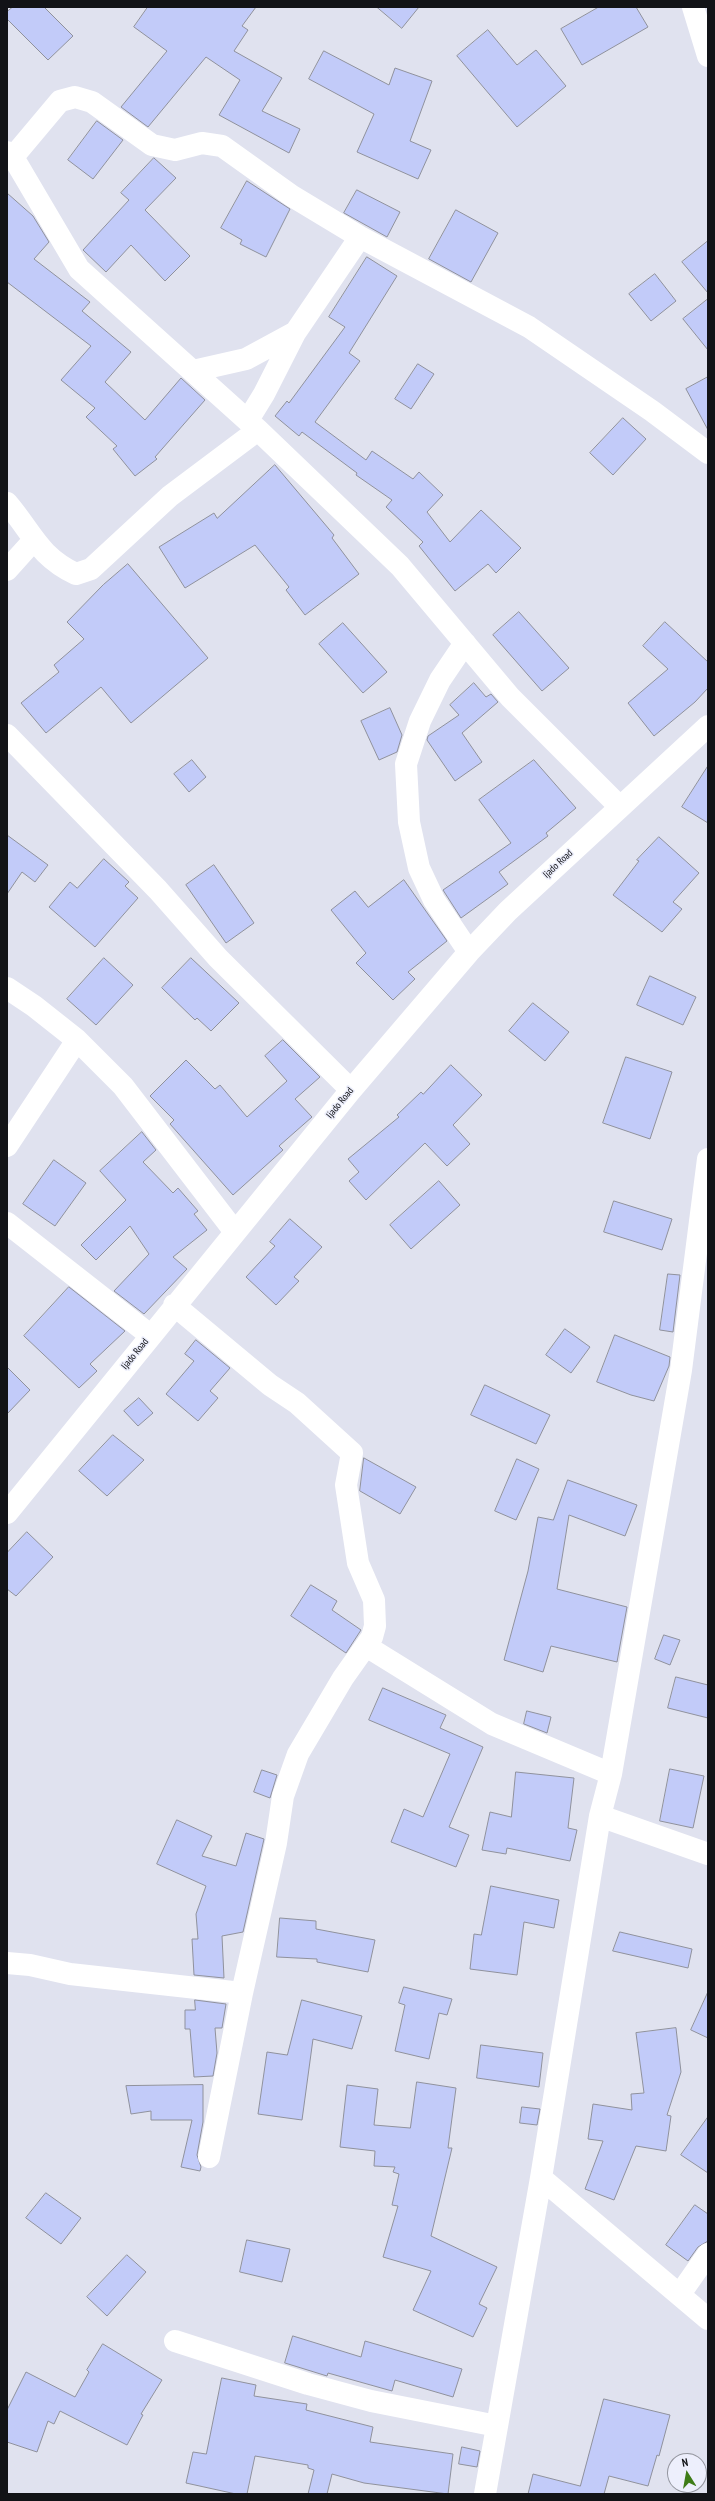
<!DOCTYPE html>
<html>
<head>
<meta charset="utf-8">
<style>
  body { margin:0 }
  #map { position:relative; width:715px; height:2501px; overflow:hidden; background:#e0e2ef; font-family:"PT Sans Narrow",sans-serif }
  canvas { display:block }
  .frame { position:absolute; inset:0; border:8px solid #121317; pointer-events:none }
  .north { position:absolute; left:667px; top:2453px; width:40px; height:40px; box-sizing:border-box; background:#edeffc; border:1px solid #9597a0; border-radius:50%; rotate:349deg; font-size:11px; font-weight:700; line-height:16px; text-align:center; color:#121317 }
  .north::after { content:''; display:block; margin:auto; width:14px; height:18px; background:#3e7c18; clip-path:polygon(50% 0,100% 100%,50% 72%,0 100%) }
</style>
</head>
<body>
<div id="map">
<canvas width="715" height="2501"></canvas>
<div class="frame"></div>
<div class="north">N</div>
</div>
<script>
const g = document.querySelector('canvas').getContext('2d');
g.lineJoin = 'round';
function fillPath(path, color) {
  g.fillStyle = color;
  g.fill(path, 'evenodd');
}
function strokePath(path, color, width, dash) {
  g.strokeStyle = color;
  g.lineWidth = width;
  g.lineCap = dash ? 'butt' : 'round';
  g.setLineDash(dash || []);
  g.stroke(path);
}
function label(font, color, halo, rows, align = 'center') {
  g.font = font + ' "PT Sans Narrow",sans-serif';
  g.lineWidth = 3;
  g.setLineDash([]);
  g.textBaseline = 'middle';
  g.strokeStyle = halo;
  g.fillStyle = color;
  for (const [text, x, y, turn = 0] of rows) {
    g.save();
    g.translate(x, y);
    g.rotate((+turn || 0) * Math.PI / 180);
    g.textAlign = isNaN(turn) ? turn : align;
    if (halo) g.strokeText(text, 0, 0);
    g.fillText(text, 0, 0);
    g.restore();
  }
}
const building = new Path2D(`
  M13 7H44L73 36 48 60 7 19V12Z
  M148 7H256L242 26 248 30 234 51 282 78 262 111 300 129 289 153 219 115 240 80 206 57 148 127 121 107 167 51 134 27Z
  M377 7H419L402 28Z
  M599 7H636L648 27 582 65 561 29Z
  M488 30 517 65 536 50 566 86 517 127 457 56Z
  M324 51 389 85 395 68 432 81 410 141 431 150 418 179 357 152 374 114 309 79Z
  M97 121 123 140 93 179 68 160Z
  M154 158 176 178 145 210 190 256 165 281 131 245 106 272 83 250 129 200 121 193Z
  M247 181 290 209 266 257 240 244 242 240 221 228Z
  M357 190 400 212 387 237 344 213Z
  M7 193 33 216 49 242 34 259 90 302 82 311 131 352 105 382 145 420 181 378 205 400 155 457 157 459 135 476 113 449 117 446 86 417 95 408 61 380 91 346 7 282Z
  M456 210 498 233 471 282 429 259Z
  M708 241V293L682 262Z
  M367 257 397 276 349 353 360 361 315 422 366 460 372 451 413 479 419 472 443 495 427 512 450 542 481 510 521 548 496 573 488 564 455 591 419 546 423 542 386 507 392 500 356 475 357 473 302 432 299 436 275 416 287 401 289 403 345 327 329 317Z
  M655 274 676 301 651 321 629 294Z
  M708 299V350L683 319Z
  M418 364 434 374 411 409 395 399Z
  M708 377V430L686 389Z
  M623 418 646 439 613 475 590 453Z
  M275 465 334 535 332 538 359 574 305 615 286 590 289 587 255 545 185 588 159 547 214 513 217 518Z
  M128 564 208 658 131 723 101 687 46 733 21 703 59 672 54 665 84 639 67 622 103 585Z
  M519 612 569 668 542 691 493 635Z
  M665 622 708 662V688L695 702 654 736 628 703 668 669 643 646Z
  M343 623 387 672 363 693 319 644Z
  M474 683 486 697 491 694 498 702 462 733 482 762 455 781 427 740 428 736 459 715 450 705Z
  M390 708 402 735 397 752 379 760 361 721Z
  M192 760 206 777 189 792 174 774Z
  M534 760 576 808 546 833 548 836 499 872 508 884 461 918 443 890 511 843 479 800Z
  M708 766V823L682 807Z
  M7 835 48 865 35 882 22 872 7 894Z
  M659 837 699 873 673 902 682 909 662 932 613 895 639 861 637 860Z
  M104 859 129 882 125 886 138 898 95 947 49 907 70 882 77 888Z
  M214 865 254 923 226 943 186 885Z
  M404 880 447 941 408 972 415 979 393 1000 356 963 366 953 331 910 355 891 368 907Z
  M104 958 133 985 96 1025 67 999Z
  M191 958 239 1003 211 1031 197 1018 195 1020 162 988Z
  M650 976 696 997 683 1025 637 1005Z
  M533 1003 569 1032 545 1061 509 1031Z
  M283 1040 320 1077 295 1099 312 1117 279 1146 283 1150 233 1195 170 1124 174 1120 150 1096 186 1060 215 1089 220 1085 247 1117 287 1081 265 1056Z
  M626 1057 672 1072 650 1139 603 1123Z
  M451 1065 482 1095 453 1125 470 1144 447 1166 425 1143 366 1200 349 1181 359 1172 348 1159 399 1117 397 1115 421 1092 423 1094Z
  M142 1132 156 1150 143 1162 173 1193 178 1188 198 1211 194 1214 207 1230 173 1257 187 1269 144 1314 114 1291 149 1254 130 1226 96 1260 81 1245 126 1200 100 1171Z
  M54 1160 86 1183 55 1226 23 1204Z
  M439 1181 460 1205 411 1249 390 1225Z
  M614 1201 672 1219 662 1250 604 1232Z
  M290 1219 322 1247 294 1277 299 1281 276 1305 246 1277 275 1246 270 1242Z
  M668 1274 680 1275 673 1332 660 1330Z
  M69 1287 125 1331 90 1364 97 1371 79 1388 24 1336Z
  M565 1329 590 1347 571 1373 546 1355Z
  M615 1335 670 1357 669 1366 654 1401 631 1395 597 1382Z
  M196 1340 230 1368 210 1391 218 1398 198 1421 166 1394 194 1361 185 1354Z
  M7 1367 30 1390 7 1414Z
  M485 1385 550 1415 536 1444 471 1415Z
  M139 1398 153 1413 138 1426 124 1411Z
  M113 1435 144 1460 107 1496 79 1471Z
  M364 1458 416 1487 400 1514 360 1491Z
  M517 1459 539 1469 516 1520 495 1511Z
  M568 1480 637 1505 625 1536 569 1515 557 1589 627 1607 617 1662 551 1646 543 1672 504 1660 528 1571 538 1517 553 1520Z
  M27 1532 53 1557 16 1596 7 1589V1553Z
  M311 1585 337 1601 332 1610 361 1630 346 1653 291 1616Z
  M664 1635 680 1640 670 1665 655 1659Z
  M676 1677 708 1685V1718L668 1708Z
  M383 1688 446 1715 440 1728 483 1747 449 1827 469 1835 456 1867 391 1842 404 1809 423 1817 450 1754 369 1720Z
  M527 1711 551 1717 547 1733 524 1724Z
  M670 1769 704 1776 693 1828 660 1821Z
  M262 1770 277 1775 270 1798 254 1792Z
  M516 1772 574 1778 568 1828 577 1830 570 1861 507 1848 506 1854 482 1850 490 1812 511 1817Z
  M177 1820 212 1836 202 1856 236 1866 246 1833 264 1839 243 1932 222 1936 224 1978 194 1975 192 1939H198L196 1914 206 1886 157 1864Z
  M491 1886 559 1900 554 1928 524 1922 517 1975 470 1969 474 1934 481 1935Z
  M280 1918 316 1921V1929L375 1940 368 1972 317 1962V1959L277 1957Z
  M620 1932 692 1949 688 1968 613 1951Z
  M404 1987 452 1999 447 2015 439 2013 429 2059 395 2051 405 2005 399 2003Z
  M708 1992V2038L691 2030Z
  M195 2000 226 2004 222 2028H215L217 2053 213 2076 194 2077 190 2029H185V2010H195Z
  M302 2000 362 2016 352 2049 313 2039 302 2120 258 2114 267 2052 287 2055Z
  M676 2028 681 2072 667 2115 671 2116 666 2151 636 2146 614 2200 585 2189 603 2141 588 2139 593 2104 632 2110 631 2094 644 2093 636 2033Z
  M481 2045 543 2053 539 2087 477 2078Z
  M417 2082 456 2088 448 2148H452L431 2236 497 2267 479 2304 487 2308 473 2337 413 2310 431 2271 383 2257 398 2206 392 2205 399 2174 393 2172 395 2167 374 2166 375 2151 340 2147 347 2085 378 2089 374 2125 410 2128Z
  M203 2085V2122L197 2155 201 2167 200 2171 181 2167 192 2120H151V2111L131 2114 126 2086Z
  M522 2107 540 2109 537 2125 520 2123Z
  M708 2117V2173L681 2155Z
  M46 2193 81 2218 61 2244 26 2218Z
  M695 2205 708 2214V2241L698 2247 688 2261 666 2245Z
  M247 2240 290 2249 282 2282 240 2272Z
  M127 2255 146 2272 107 2316 87 2297Z
  M293 2336 361 2357 365 2341 462 2369 453 2397 395 2380 392 2391 328 2373 327 2376 285 2363Z
  M103 2344 162 2380 141 2414 143 2415 127 2445 60 2411 54 2424 48 2421 37 2452 7 2442V2410L26 2372 75 2397 89 2372 87 2370Z
  M222 2378 256 2385 254 2396 307 2404 306 2410 373 2427 370 2442 453 2454 448 2494 364 2483 332 2474 327 2494H308L314 2470 308 2468V2465L255 2456 247 2494H236L186 2483 193 2452 206 2454Z
  M604 2399 670 2415 659 2456 657 2455 648 2486 609 2476 604 2494H528L533 2474 580 2486Z
  M462 2447 480 2451 477 2467 459 2464Z`);
fillPath(building, '#c2cbf9');
strokePath(building, '#8f919c', 1);
strokePath(new Path2D(`
  M693 7 708 56
  M7 152 13 157 79 269 258 430 400 566 510 697 620 807
  M13 157 60 101 75 97 92 102 152 145 175 150 202 143 222 146 292 196 360 237 529 327 652 411 708 453
  M193 371 246 359 294 333
  M248 420 264 394 295 333 360 237
  M7 503C32 532 38 556 76 574L91 569 170 496 258 430
  M7 570 33 541
  M465 643 440 680 420 721 406 764 409 822 419 868 434 900 469 952
  M7 735 158 890 218 958 351 1090
  M7 988 34 1006 77 1040 123 1086 235 1232
  M7 1146 77 1040
  M7 1223 150 1335
  M174 1305 270 1385 297 1403 352 1453 346 1485 358 1563 374 1600 375 1626 372 1637 343 1678 298 1754 283 1796 276 1843 242 1993 209 2157
  M7 1513 351 1090 469 952 508 911 708 726
  M366 1646 492 1724 611 1774
  M600 1816 708 1854
  M7 1963 30 1965 70 1974 242 1993
  M541 2178 708 2319
  M680 2294 708 2254
  M175 2341 308 2384 371 2401 497 2426
  M485 2494 541 2178 600 1816 611 1774 681 1370 708 1159`), '#fff', 22);
label('10px', '#121317', '#edeffc', [
  ["Ijado Road",558,864,-43],
  ["Ijado Road",340,1103,-51],
  ["Ijado Road",135,1354,-51]
]);
</script>
</body>
</html>
